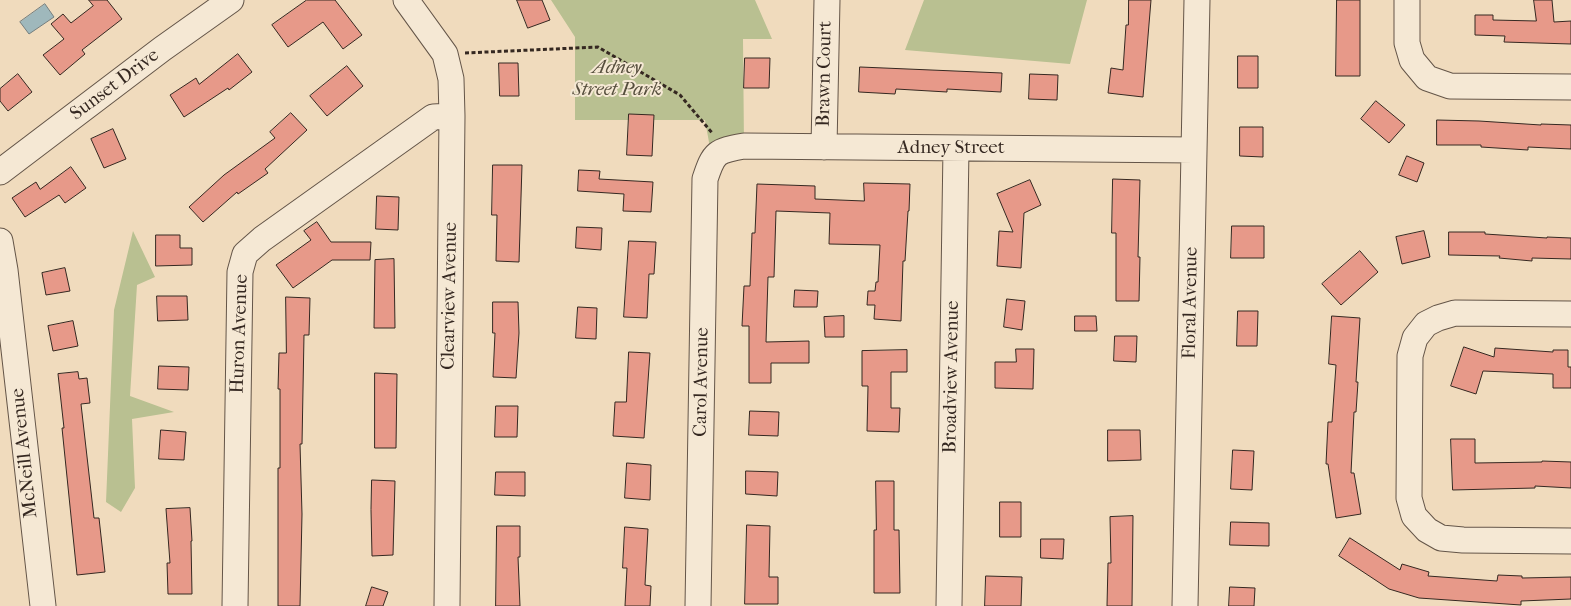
<!DOCTYPE html>
<html>
<head>
<meta charset="utf-8">
<style>
  body { margin:0 }
  canvas { display:block; background:#f0dbbd }
</style>
</head>
<body>
<canvas width="1571" height="606"></canvas>
<script>
const g = document.querySelector('canvas').getContext('2d');
g.lineJoin = 'round';
function fillPath(path, color) {
  g.fillStyle = color;
  g.fill(path, 'evenodd');
}
function strokePath(path, color, width, dash) {
  g.strokeStyle = color;
  g.lineWidth = width;
  g.lineCap = dash ? 'butt' : 'round';
  g.setLineDash(dash || []);
  g.stroke(path);
}
function label(font, color, halo, rows, align = 'center') {
  g.font = font + ' "IM FELL French Canon",serif';
  g.lineWidth = 4;
  g.setLineDash([]);
  g.textBaseline = 'middle';
  g.strokeStyle = halo;
  g.fillStyle = color;
  for (const [text, x, y, turn = 0] of rows) {
    g.save();
    g.translate(x, y);
    g.rotate((+turn || 0) * Math.PI / 180);
    g.textAlign = isNaN(turn) ? turn : align;
    if (halo) g.strokeText(text, 0, 0);
    g.fillText(text, 0, 0);
    g.restore();
  }
}
fillPath(new Path2D(`
  M551 0H755L772 39H743L744 146 712 159 705 120H575V37Z
  M924 0H1087L1070 64 905 50Z
  M133 231 155 277 137 285 130 396 174 412 132 419 135 488 121 512 106 502 114 310Z`), '#b9c091');
const water = new Path2D(`
  M45 4 54 17 29 34 20 22Z`);
fillPath(water, '#9fb8bc');
strokePath(water, '#757e7e', 1);
const building = new Path2D(`
  M89 0H107L122 19 82 50 85 54 60 75 43 55 64 39 51 24 63 14 71 23 93 6Z
  M307 0H335L362 35 343 49 323 22 288 47 272 25Z
  M517 0H542L550 20 528 28Z
  M1129 0H1151L1143 97 1108 93 1111 68 1123 70 1126 25H1128Z
  M1337 0H1360V76H1336Z
  M1534 0H1552L1554 22 1571 21V44L1504 42 1505 36 1475 35V15H1493V20L1536 21Z
  M238 54 252 72 229 90 228 88 184 117 170 95 196 78 199 84Z
  M1238 56H1258V88H1238Z
  M745 58H770L769 88H744Z
  M499 63H518L519 96H500Z
  M347 66 363 86 327 116 310 96Z
  M860 67 1002 73 1001 92 947 89V92L896 89 895 94 859 92Z
  M18 74 32 92 8 111 0 101V89Z
  M1030 74 1058 75 1057 100 1029 99Z
  M1376 101 1405 125 1389 143 1361 119Z
  M291 113 307 130 265 169 268 173 238 194 237 192 203 222 189 207 224 175 275 138 270 132Z
  M629 114 654 115 652 156 627 155Z
  M1437 120 1479 121 1541 125V124L1571 125V149L1528 147V150L1481 147V145H1437Z
  M1240 127H1263V157L1240 156Z
  M113 129 126 159 104 168 91 139Z
  M1407 156 1424 163 1417 182 1399 175Z
  M493 165H522L519 262 496 261 497 215H492Z
  M71 167 86 188 65 203 59 195 25 217 12 198 36 182 40 189Z
  M579 170 600 171 599 179 653 182 651 212 623 211 624 194 578 191Z
  M1113 179 1140 180 1138 257H1140L1139 301H1116V233H1112Z
  M1030 180 1041 205 1024 213 1021 268 997 266 999 231 1013 232 997 194Z
  M864 183 910 184 909 211H908L905 261H903L901 321 874 319 875 305H867L868 291H875L876 282H878L880 245 829 244 830 213 776 211 774 277H768L766 342 809 341V363H771V383H749V326H742L744 286H750L752 233H755L757 184 815 186V199L864 201Z
  M377 196 399 197 398 230 376 229Z
  M317 222 331 242H371L370 260H332L293 288 276 265 311 240 304 231Z
  M1232 226H1264V258H1231Z
  M577 227 602 228 601 250 576 248Z
  M1424 231 1430 257 1402 264 1396 237Z
  M1449 232H1485V234L1547 238V237L1571 238V259L1532 258V261L1499 258 1500 256 1449 255Z
  M156 235H180V248H192V265L156 266Z
  M629 241 656 242 654 274H649L647 318 624 317Z
  M1360 251 1378 272 1341 305 1322 284Z
  M394 259 395 328H374L375 260Z
  M65 268 70 291 46 295 42 273Z
  M795 290 818 291 817 307H794Z
  M157 296H187L188 320 158 321Z
  M286 297 310 298 309 335H304L302 444H300L302 514 300 606H278V468H280V389H278L279 353H286Z
  M1007 299 1025 301 1022 330 1004 327Z
  M493 302H518L519 333 516 378 493 377 495 333H493Z
  M578 307 597 308 596 339 576 338Z
  M1238 311H1258L1257 346H1237Z
  M844 316V337H825L824 317Z
  M1075 316H1096L1097 331H1075Z
  M1332 316 1360 318 1356 382H1358L1356 412H1354L1351 473H1354L1361 514 1336 518 1328 464H1326L1328 422H1332L1336 365 1329 364Z
  M73 321 78 346 53 351 48 326Z
  M1115 336H1137L1136 362 1114 361Z
  M1464 347 1494 357 1495 348 1553 352V350H1568V367H1571V388H1553V374L1483 371 1476 394 1451 386Z
  M1016 349H1034L1033 389 995 388V362H1016Z
  M907 350V372H891V408H900L899 432 867 431 868 386H862V351Z
  M629 352 650 353 644 438 613 436 615 402H626Z
  M159 366 189 367 188 390 158 389Z
  M78 372 79 379 87 378 90 403 81 404 94 518H99L105 572 77 575 62 428H64L58 374Z
  M375 373 397 374 396 448H375Z
  M496 406H518L517 437H495Z
  M750 411 779 412 778 436 749 435Z
  M161 430 186 432 184 460 159 459Z
  M1108 430H1140L1141 460 1108 461Z
  M1451 439H1475V463L1542 462V461L1571 462V488L1535 486V488L1453 490Z
  M1233 450 1254 451 1252 490 1231 489Z
  M627 463 651 465 650 500 625 498Z
  M746 471 778 472 777 496 746 494Z
  M496 472H525V496L495 495Z
  M372 480 395 481 393 555 372 556 371 510Z
  M876 481H894V530H899L900 593H874V530H876Z
  M1000 502H1021V537H1000Z
  M190 508 192 541H191L192 594H168L167 563H170L166 509Z
  M1133 516 1132 606H1107L1108 563H1111L1110 517Z
  M1231 522 1269 523V546L1230 545Z
  M747 525 770 526 769 577H778V604H745Z
  M497 526H520V557H518L520 606H496Z
  M625 527 648 529 645 585 651 586 650 606H625L627 568H623Z
  M1350 538 1400 570 1402 564 1429 572 1428 576 1497 581 1498 575 1522 576V578L1571 577V599L1521 601V605L1419 598 1389 589 1339 556Z
  M1041 539H1064L1063 559 1041 558Z
  M986 576 1022 577 1021 606H985Z
  M372 587 388 592 383 606H366Z
  M1230 587 1255 588 1254 606H1229Z`);
fillPath(building, '#e79989');
strokePath(building, '#352821', 1);
const minor = new Path2D(`
  M406 0 445 54 451 79 452 116 447 606
  M1407 0V43L1412 60 1427 78 1450 86 1571 87
  M824 147 827 0
  M0 172 162 49 231 0
  M0 241 5 270 43 606
  M1571 314 1455 313 1438 318 1426 324 1415 338 1410 356 1409 498 1414 516 1427 530 1441 538 1463 540 1571 541
  M235 606 240 272 245 254 262 239 433 117 452 116
  M698 606 705 179C714 152 716 151 744 146L1194 150
  M949 606 956 148
  M1185 606 1197 0`);
strokePath(minor, '#645548', 27);
strokePath(new Path2D(`
  M465 53 598 47 680 95 713 134`), '#352821', 3, [4, 2.5]);
strokePath(minor, '#f5e8d4', 25);
label('italic 19px', '#564e3d', '#f5e8d4', [
  ["Adney",617,68],
  ["Street Park",617,90]
]);
label('19px', '#352821', '#f5e8d4', [
  ["Brawn Court",825,74,-89],
  ["Sunset Drive",115,85,-37],
  ["Adney Street",951,148],
  ["Clearview Avenue",450,296,-89],
  ["Floral Avenue",1191,303,-89],
  ["Huron Avenue",240,334,-88],
  ["Broadview Avenue",952,377,-89],
  ["Carol Avenue",702,382,-89],
  ["McNeill Avenue",25,453,-96]
]);
</script>
</body>
</html>
